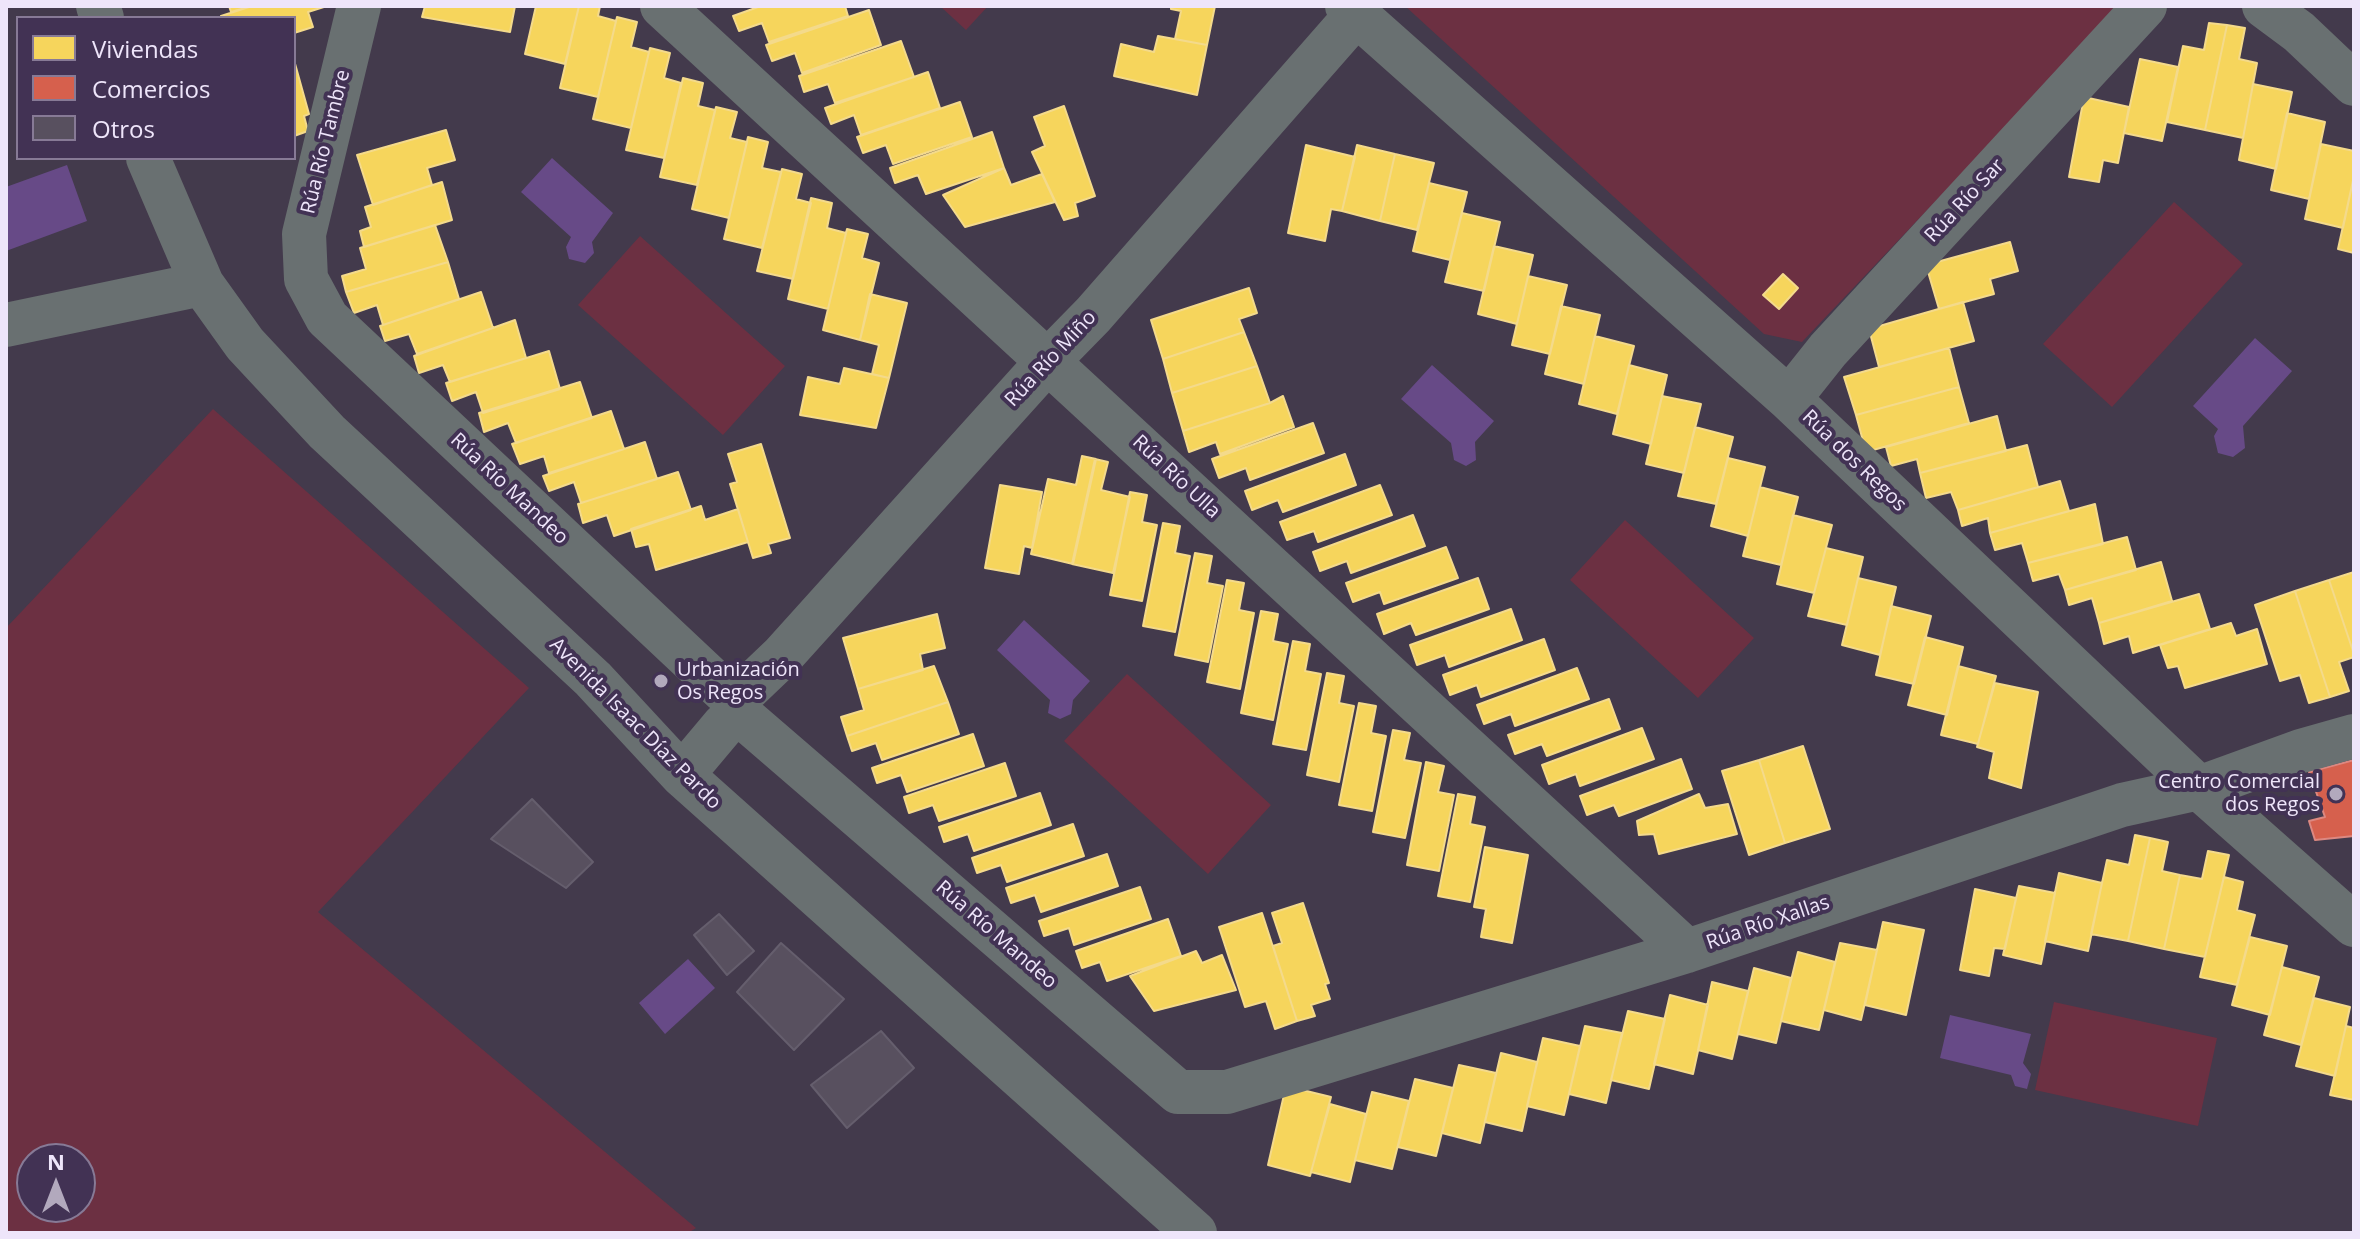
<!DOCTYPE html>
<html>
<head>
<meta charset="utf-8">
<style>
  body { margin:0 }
  #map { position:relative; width:2360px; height:1239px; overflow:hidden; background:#433a4c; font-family:"Open Sans",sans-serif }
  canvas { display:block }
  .frame { position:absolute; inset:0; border:8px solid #eee5fa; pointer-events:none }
  .legend { position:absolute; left:16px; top:16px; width:280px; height:144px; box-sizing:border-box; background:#423254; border:2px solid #877a96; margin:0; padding:10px 14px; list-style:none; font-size:24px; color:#eee5fa }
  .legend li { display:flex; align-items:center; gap:16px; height:40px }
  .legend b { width:40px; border:2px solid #877a96 }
  .north { position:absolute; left:16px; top:1143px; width:80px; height:80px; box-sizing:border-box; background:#423254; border:2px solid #877a96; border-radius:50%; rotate:0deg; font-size:22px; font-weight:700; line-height:32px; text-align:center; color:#eee5fa }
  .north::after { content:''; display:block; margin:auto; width:28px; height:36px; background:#b2a9bd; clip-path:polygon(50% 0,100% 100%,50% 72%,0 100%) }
</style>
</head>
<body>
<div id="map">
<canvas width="2360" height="1239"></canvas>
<div class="frame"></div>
<ul class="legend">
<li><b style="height:22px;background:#f6d55c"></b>Viviendas</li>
<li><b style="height:22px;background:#d6604d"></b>Comercios</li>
<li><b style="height:22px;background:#58505f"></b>Otros</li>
</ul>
<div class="north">N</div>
</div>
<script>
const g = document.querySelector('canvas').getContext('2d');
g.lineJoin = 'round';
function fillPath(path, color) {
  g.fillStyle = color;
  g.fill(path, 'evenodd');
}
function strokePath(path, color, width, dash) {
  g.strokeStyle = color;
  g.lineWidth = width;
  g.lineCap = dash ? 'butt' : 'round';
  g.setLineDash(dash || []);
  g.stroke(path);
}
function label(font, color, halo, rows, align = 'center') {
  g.font = font + ' "Open Sans",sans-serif';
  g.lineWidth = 8;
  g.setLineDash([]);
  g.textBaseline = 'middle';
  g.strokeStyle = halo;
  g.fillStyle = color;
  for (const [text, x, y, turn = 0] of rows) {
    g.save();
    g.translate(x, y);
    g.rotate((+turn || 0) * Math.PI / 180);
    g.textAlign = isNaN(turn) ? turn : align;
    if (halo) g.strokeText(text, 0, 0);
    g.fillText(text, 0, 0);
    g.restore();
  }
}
fillPath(new Path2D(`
  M940 6H988L966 30Z
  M1405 6H2127L1986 148 1802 342 1764 334Z
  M2174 202 2243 264 2112 407 2043 344Z
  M640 236 785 366 723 435 578 305Z
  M213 409 529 688 318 912 696 1228 688 1233H6V628ZM80 1159V1207H32V1159Z
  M1625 520 1754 638 1698 698 1570 580Z
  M1127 674 1271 805 1208 874 1064 741Z
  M2054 1002 2217 1038 2198 1126 2035 1090Z`), '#6c3042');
fillPath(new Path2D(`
  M552 158 613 213 592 242 594 253 585 263 569 259 566 247 571 237 521 192Z
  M67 165 87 221 6 251V187Z
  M2255 338 2292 371 2243 426 2245 448 2233 457 2218 453 2214 436 2218 429 2193 406Z
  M1432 365 1494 421 1475 442 1476 460 1466 466 1454 460 1451 443 1401 399Z
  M1024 620 1090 681 1073 700 1071 714 1060 719 1048 713 1050 700 997 650Z
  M688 959 715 988 665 1034 639 1003Z
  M1950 1015 2031 1034 2023 1063 2031 1074 2027 1089 2015 1086 2011 1075 1940 1058Z`), '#674a87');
const homes = new Path2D(`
  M229 6H252L231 12Z
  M252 6H327L308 12 313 27 294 33V18H222L221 16Z
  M425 6H515L510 32 422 17Z
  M536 6H579L565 64 525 54Z
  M579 6H600L598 16 616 21 598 97 560 88Z
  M761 6H845L848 16 769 42 762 23 739 31 733 16Z
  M1171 6H1215L1207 45 1175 39 1181 11 1171 9Z
  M869 10 881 45 802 73 795 53 772 61 766 45Z
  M617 17 637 22 631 47 649 52 631 128 593 119Z
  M2209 23 2227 25 2205 130 2167 122 2183 46 2204 50Z
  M2227 25 2245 28 2239 59 2257 63 2243 138 2205 130Z
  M1158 36 1207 45 1197 95 1114 76 1121 44 1154 52Z
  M901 41 914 77 835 103 828 84 804 92 799 76Z
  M650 48 670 53 664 78 681 83 664 158 626 150Z
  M2140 59 2178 67 2162 141 2124 133Z
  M294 60 309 114 304 116 308 131 294 136Z
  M928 72 940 108 861 135 854 115 831 124 825 108Z
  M683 78 703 83 698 106 715 110 697 185 660 177Z
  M2253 84 2292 92 2276 169 2239 160Z
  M2084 97 2129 107 2118 163 2103 160 2099 182 2069 177Z
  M960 102 972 137 893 164 886 145 863 153 857 137Z
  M1064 106 1095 196 1075 203 1078 216 1064 220 1032 152 1045 146 1034 117Z
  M716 107 737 112 730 138 747 142 729 218 692 209Z
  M2287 113 2325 122 2309 199 2271 190Z
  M446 130 455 160 427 168 432 185 373 205 357 155Z
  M992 132 1004 168 926 194 918 175 895 183 890 168Z
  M748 137 768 142 762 168 781 172 762 248 724 239Z
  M2321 144 2354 151V176L2343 228 2305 219Z
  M1306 145 1355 157 1342 211 1331 209 1325 241 1288 233Z
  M1357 145 1395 154 1380 221 1342 211Z
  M1395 154 1434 163 1417 230 1380 221Z
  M1004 168 1011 185 1042 174 1055 202 965 227 943 195Z
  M782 169 802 174 796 199 811 203 793 279 757 271Z
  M2354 176V253L2338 249Z
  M442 182 452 220 364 247 360 231 371 227 365 207Z
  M1429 183 1467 192 1450 260 1413 251Z
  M811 198 832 203 827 228 846 233 828 309 788 299Z
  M1462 213 1500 222 1484 291 1445 282Z
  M435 225 448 262 346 292 342 276 366 269 360 248Z
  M847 229 868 234 862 258 879 263 860 340 823 330Z
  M2010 242 2018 271 1990 279 1994 294 1939 309 1926 265Z
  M1494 246 1533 255 1517 324 1478 314Z
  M448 262 459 299 383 325 377 305 354 313 346 292Z
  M1783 274 1798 288 1779 309 1763 295Z
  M1528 276 1567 285 1550 354 1512 345Z
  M1249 288 1257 313 1239 319 1244 332 1163 359 1151 320Z
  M481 292 493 328 417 354 409 334 385 341 380 326Z
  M870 294 907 303 889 378 872 374 879 345 860 340Z
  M1963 302 1974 341 1879 367 1869 329Z
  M1561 306 1600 315 1584 384 1545 374Z
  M515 320 526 358 450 382 443 365 419 373 414 356Z
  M1244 332 1257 366 1172 393 1163 359Z
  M1595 336 1634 346 1617 414 1579 404Z
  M1949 348 1959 387 1856 415 1844 377Z
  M549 351 560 389 483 413 476 392 452 401 446 383Z
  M1629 365 1667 375 1651 444 1613 434Z
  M1257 366 1270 403 1183 431 1172 393Z
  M844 368 889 378 876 428 800 415 808 377 840 384Z
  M580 382 592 418 516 443 508 423 484 432 479 413Z
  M1959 387 1969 423 1866 452 1856 415Z
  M1283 396 1294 427 1220 454 1216 442 1189 452 1183 431 1270 403Z
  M1662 396 1701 404 1684 473 1646 464Z
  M611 411 624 449 549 473 544 456 520 464 512 444Z
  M1997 416 2006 451 1920 473 1917 459 1891 466 1886 447Z
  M1313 423 1324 453 1250 480 1246 468 1219 478 1212 459Z
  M1695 427 1733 437 1716 504 1678 496Z
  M645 442 657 479 581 503 574 482 549 491 543 476Z
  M761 444 790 538 768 544 771 553 753 558 730 484 737 482 728 454Z
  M2027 445 2038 487 1958 510 1951 492 1926 498 1920 473Z
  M1345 454 1356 485 1283 512 1278 500 1252 510 1245 491Z
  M1082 456 1096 459 1073 564 1031 554 1048 479 1076 485Z
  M1728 458 1765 467 1748 536 1711 526Z
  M1095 459 1108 462 1101 490 1130 497 1113 573 1072 564Z
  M678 472 691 510 614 536 607 515 583 523 578 504Z
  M2060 481 2069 511 1990 533 1988 518 1962 526 1958 510Z
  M1000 485 1042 492 1032 548 1024 546 1019 574 985 568Z
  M1380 485 1392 515 1318 542 1314 531 1287 540 1280 522Z
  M1760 487 1798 497 1781 565 1743 556Z
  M1130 492 1147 495 1142 522 1157 525 1142 601 1110 595Z
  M2095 504 2103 544 2028 563 2022 543 1995 550 1990 533Z
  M701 506 705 520 738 509 748 542 656 570 649 544 636 547 631 529Z
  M1413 515 1425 546 1351 573 1347 561 1320 571 1313 552Z
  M1793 515 1832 525 1814 593 1777 584Z
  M1163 523 1180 526 1175 553 1190 556 1175 632 1143 626Z
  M2127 537 2136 570 2065 590 2059 574 2033 581 2028 563Z
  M1446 547 1458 578 1384 604 1380 592 1353 602 1346 583Z
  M1826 548 1863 557 1847 625 1808 616Z
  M1195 553 1212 556 1207 583 1223 586 1208 662 1175 655Z
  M2161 562 2172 601 2099 623 2092 598 2069 605 2065 590Z
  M2354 572V654L2329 580Z
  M1478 578 1489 609 1416 635 1411 623 1384 634 1377 614Z
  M1858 578 1896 587 1880 655 1842 645Z
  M1227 580 1244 583 1239 610 1254 613 1240 689 1207 682Z
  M2329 580 2354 654V657L2339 662 2349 691 2330 697 2295 591Z
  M2295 591 2330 697 2309 703 2300 675 2280 681 2255 605Z
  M2199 594 2210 629 2133 653 2129 636 2104 644 2099 623Z
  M1891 606 1931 616 1914 684 1876 675Z
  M1511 609 1522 640 1449 667 1445 655 1417 665 1410 645Z
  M1261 611 1278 614 1273 641 1288 644 1273 720 1241 713Z
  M937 614 945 648 920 654 923 670 858 689 843 638Z
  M2231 623 2236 636 2257 629 2267 664 2185 688 2178 666 2168 668 2160 645Z
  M1925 637 1963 647 1947 715 1908 705Z
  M1544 639 1555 670 1481 697 1477 685 1450 695 1443 675Z
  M1293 641 1310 644 1305 671 1321 674 1306 750 1273 744Z
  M934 666 948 702 847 736 841 717 864 710 858 689Z
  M1958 666 1996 676 1978 744 1941 735Z
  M1577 668 1589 699 1515 726 1511 714 1484 724 1477 705Z
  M1327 673 1344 676 1339 703 1354 706 1339 782 1307 775Z
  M1995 683 2038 692 2021 788 1989 778 1994 752 1977 747Z
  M1609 699 1620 729 1547 756 1542 744 1515 754 1508 735Z
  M948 702 959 734 882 760 876 743 852 751 847 736Z
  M1359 703 1376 706 1371 733 1386 736 1372 811 1339 805Z
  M1642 728 1654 759 1580 786 1576 774 1549 784 1542 765Z
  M1393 730 1410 733 1404 760 1421 763 1405 838 1373 832Z
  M973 734 984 766 907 792 901 775 877 783 872 768Z
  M1803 746 1830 829 1785 843 1759 760Z
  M1681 759 1692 789 1619 816 1614 805 1587 815 1580 796Z
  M1759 760 1785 843 1749 855 1722 771Z
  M1426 762 1444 766 1438 792 1454 795 1439 871 1407 865Z
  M1005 763 1016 796 939 821 933 805 909 813 904 797Z
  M1040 793 1051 825 974 851 968 834 944 842 939 827Z
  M1458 794 1475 797 1470 824 1485 827 1470 902 1438 896Z
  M1699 794 1705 808 1728 804 1737 834 1659 854 1654 834 1639 835 1637 821Z
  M1073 824 1084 856 1007 882 1001 865 977 873 972 858Z
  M2135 835 2150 838 2128 941 2091 934 2107 860 2129 865Z
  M2150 838 2168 842 2162 871 2180 875 2164 949 2128 941Z
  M1485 847 1528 855 1512 943 1481 937 1486 909 1474 907Z
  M2208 851 2229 855 2205 957 2164 949 2180 875 2202 879Z
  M1107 854 1118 886 1041 912 1035 895 1011 903 1006 888Z
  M2059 873 2102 883 2088 951 2045 941Z
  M2224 877 2243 882 2237 910 2255 915 2237 985 2200 977Z
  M2019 886 2055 893 2041 964 2003 955Z
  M1140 887 1151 919 1074 945 1069 928 1044 936 1039 921Z
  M1975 889 2016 898 2005 949 1994 948 1989 976 1960 970Z
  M1303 903 1329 983 1325 984 1330 999 1311 1005 1315 1016 1297 1021 1273 946 1282 943 1272 913Z
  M1262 913 1297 1021 1275 1029 1266 1001 1245 1007 1219 927Z
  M1168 919 1181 956 1107 981 1100 962 1082 968 1076 951Z
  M1883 922 1924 930 1906 1015 1865 1005Z
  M2250 937 2287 946 2270 1015 2232 1005Z
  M1840 943 1877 950 1861 1020 1824 1010Z
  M1196 951 1202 963 1222 955 1236 990 1154 1011 1130 976Z
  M1798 952 1835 962 1819 1030 1781 1021Z
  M2282 967 2319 977 2301 1045 2264 1035Z
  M1754 968 1791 978 1776 1043 1738 1034Z
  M1712 982 1748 991 1732 1059 1698 1050Z
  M1670 995 1708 1005 1693 1074 1654 1064Z
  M2314 998 2350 1007 2335 1076 2296 1066Z
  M1628 1011 1665 1019 1649 1089 1611 1080Z
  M1585 1026 1622 1033 1606 1103 1569 1094Z
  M2346 1026 2354 1028V1100L2330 1095Z
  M1543 1038 1580 1046 1564 1115 1527 1106Z
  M1501 1053 1537 1062 1522 1131 1485 1122Z
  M1459 1065 1496 1073 1480 1143 1442 1133Z
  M1415 1079 1453 1088 1436 1156 1398 1147Z
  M1286 1086 1331 1097 1310 1176 1268 1165Z
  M1372 1092 1409 1101 1392 1169 1355 1160Z
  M1330 1104 1366 1114 1350 1182 1311 1172Z`);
fillPath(homes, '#f6d55c');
strokePath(homes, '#f4da8b', 2);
const shops = new Path2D(`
  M2354 760V836L2315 840 2309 821 2325 817 2309 772Z`);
fillPath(shops, '#d6604d');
strokePath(shops, '#dd8881', 2);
const building = new Path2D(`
  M532 799 593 862 566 888 491 839Z
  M719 914 754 951 727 975 694 935Z
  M781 943 844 999 794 1050 737 992Z
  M881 1031 914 1068 847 1128 811 1085Z`);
fillPath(building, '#58505f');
strokePath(building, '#655e6d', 2);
strokePath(new Path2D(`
  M98 6 102 18
  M359 6 304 234 306 279 327 318 724 691
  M662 6 1687 951
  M1347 6 1789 399 2199 788 2354 925
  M2264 6 2299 32 2354 84
  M148 158 202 284 245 344 327 432 593 679 682 775 1195 1233
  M6 325 202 284
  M1789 399 1828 350 2145 6
  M739 697 782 656 1047 362 1093 315 1356 15
  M742 716 1178 1092H1227L1687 951 2122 805 2199 788 2301 751 2354 736
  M682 775 724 725`), '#697071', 44);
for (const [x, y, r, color] of [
  [661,681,8,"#b2a9bd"],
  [2336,794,8,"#b2a9bd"]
]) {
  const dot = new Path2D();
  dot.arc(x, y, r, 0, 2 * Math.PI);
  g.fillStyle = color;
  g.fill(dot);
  strokePath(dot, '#423254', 3);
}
label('20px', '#eee5fa', '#423254', [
  ["Rúa Río Tambre",326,142,-76],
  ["Rúa Río Sar",1965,201,-47],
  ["Rúa Río Miño",1051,359,-47],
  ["Rúa dos Regos",1854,461,44],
  ["Rúa Río Ulla",1176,477,43],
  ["Rúa Río Mandeo",509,489,43],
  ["Avenida Isaac Díaz Pardo",635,724,45],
  ["Rúa Río Xallas",1768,923,-19],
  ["Rúa Río Mandeo",996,935,41]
]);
label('20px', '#eee5fa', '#423254', [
  ["Urbanización",677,670],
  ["Os Regos",677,693],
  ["Centro Comercial",2320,782,"right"],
  ["dos Regos",2320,805,"right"]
], 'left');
</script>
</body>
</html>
